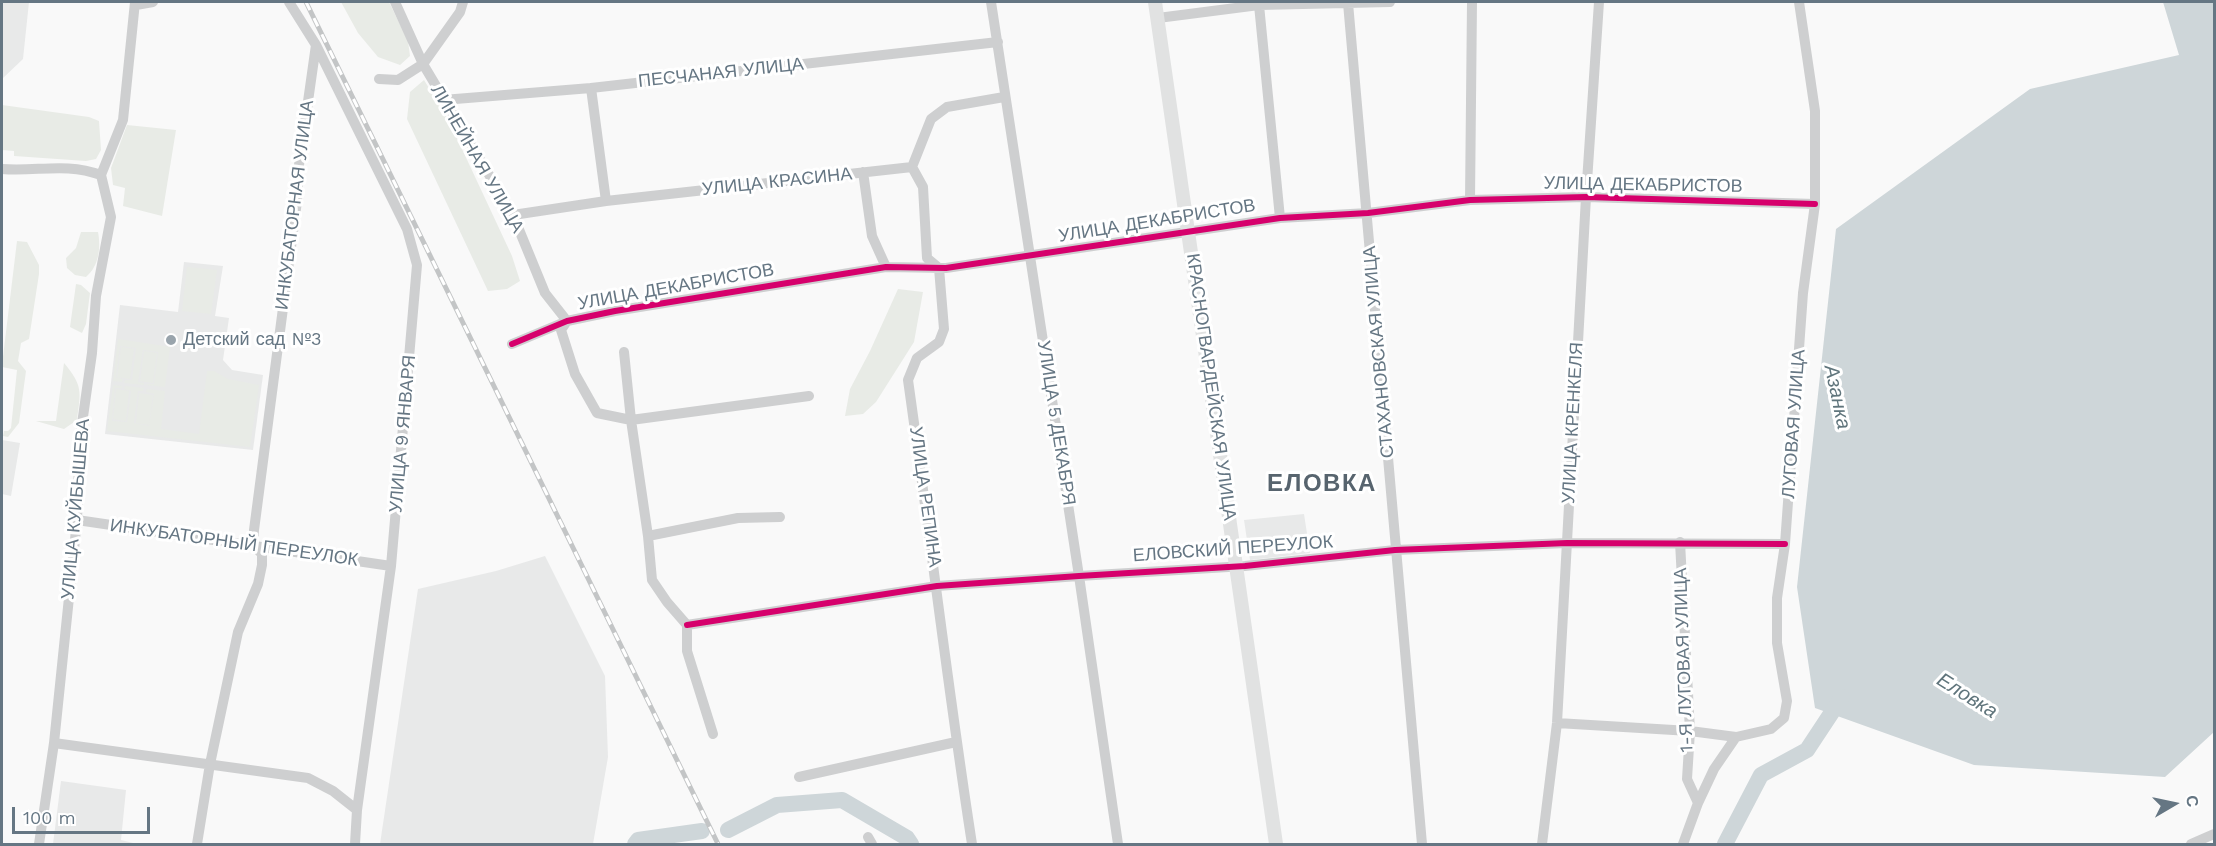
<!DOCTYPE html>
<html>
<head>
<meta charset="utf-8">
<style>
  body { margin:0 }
  #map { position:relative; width:2216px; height:846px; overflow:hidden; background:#f9f9f9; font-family:"Work Sans",sans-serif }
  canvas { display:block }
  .frame { position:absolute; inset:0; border:3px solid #657683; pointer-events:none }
  .north { position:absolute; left:2144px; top:774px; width:60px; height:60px; -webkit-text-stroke:4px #fff; paint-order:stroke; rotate:81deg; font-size:16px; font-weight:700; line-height:24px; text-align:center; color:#657683 }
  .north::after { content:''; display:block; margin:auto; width:21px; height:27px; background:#657683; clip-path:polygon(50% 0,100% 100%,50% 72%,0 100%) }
  .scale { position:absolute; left:12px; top:807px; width:138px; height:27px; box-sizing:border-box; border:3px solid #657683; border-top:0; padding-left:8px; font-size:18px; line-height:21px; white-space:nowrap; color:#657683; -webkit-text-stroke:4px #fff; paint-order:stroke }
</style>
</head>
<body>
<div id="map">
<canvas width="2216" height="846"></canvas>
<div class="frame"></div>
<div class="north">С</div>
<div class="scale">100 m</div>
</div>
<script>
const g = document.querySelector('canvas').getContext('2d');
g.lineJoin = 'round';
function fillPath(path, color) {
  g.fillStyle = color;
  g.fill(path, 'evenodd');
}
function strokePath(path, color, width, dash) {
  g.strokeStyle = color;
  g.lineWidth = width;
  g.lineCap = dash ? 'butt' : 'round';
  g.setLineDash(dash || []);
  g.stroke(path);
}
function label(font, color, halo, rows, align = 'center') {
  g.font = font + ' "Work Sans",sans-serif';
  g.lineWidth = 6;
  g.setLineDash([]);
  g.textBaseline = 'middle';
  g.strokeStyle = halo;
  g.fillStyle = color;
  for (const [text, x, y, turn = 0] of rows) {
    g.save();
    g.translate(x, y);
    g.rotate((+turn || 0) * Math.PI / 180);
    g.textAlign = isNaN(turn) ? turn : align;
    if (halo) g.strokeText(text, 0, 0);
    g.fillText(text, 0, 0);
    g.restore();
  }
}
fillPath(new Path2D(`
  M2 2H29L23 59 2 79Z
  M184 262 223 266 215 316 229 318 223 360 232 370 263 375 253 450 105 434 120 305 178 312Z
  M2 440 20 443 11 496 2 494Z
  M1304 514 1310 553 1250 560 1244 520Z
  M545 556 605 676 608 757 593 844H380L418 589 496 571Z
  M61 781 126 790 121 840 137 844H53Z`), '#e8e9e9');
fillPath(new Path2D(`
  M341 2H389L408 41 410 56 400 65 378 57 358 33Z
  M424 80 448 119 512 256 520 281 507 289 488 291 407 119 410 92Z
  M2 105 89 117 99 121 101 150 96 159 86 161 14 156V151L2 150Z
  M127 125 176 130 162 216 123 206 125 188 113 185 111 168Z
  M81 232H98C101 248 99 266 86 277L75 275 67 268 66 258 76 248Z
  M17 241 27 242 39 265V274L29 339 21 343 18 361 26 371 19 423 8 437 3 436 4 431H8L11 428 17 370 2 367V365Z
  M187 267 217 270 211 314 182 311Z
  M76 284 81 285 90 293 86 324 82 333 70 327Z
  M898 289 923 292 914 342 876 402 863 414 845 416 850 389 870 351Z
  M118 339 170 347 165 387 147 385V384H154L158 352 143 350 138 382 144 383V385L124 383 125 380H132L136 348 120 346 116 377 123 379 122 382 113 381Z
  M121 347 134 349 130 379 117 377Z
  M144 351 157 353 153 383 140 381Z
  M64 363C83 386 81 391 77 420L64 429 36 421H56Z
  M207 371H214L228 379 259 385 250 447 107 431 113 385 122 386V388H115L112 421 127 422 131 391 124 389 125 386 144 388 143 391H138L134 423 149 426 154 394 146 392 147 389 165 391 161 429 199 434Z
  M116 389 129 391 126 421 113 419Z
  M139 393 153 395 149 425 136 423Z`), '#e8ebe6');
fillPath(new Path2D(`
  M2163 2H2214V732L2165 777 1974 765 1815 708 1797 587 1836 229 2030 89 2179 55Z`), '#ced6d9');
strokePath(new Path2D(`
  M728 830 777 805 842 800 907 838 911 844
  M635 844 638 840 702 831
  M1725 844 1761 775 1807 750 1842 697`), '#ced6d9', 16);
strokePath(new Path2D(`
  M395 2 423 64 513 215 545 293 567 321 561 330 575 374 597 413 631 420 648 536 652 580 667 602 687 625V651L713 734
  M991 2 1079 576 1118 844
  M1348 3 1422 844
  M136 5 153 2
  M1259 5 1280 218
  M1158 18 1259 5 1390 2
  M316 45 407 229 417 265 391 566 357 810 355 844
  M379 79 398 80 423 64 460 12 463 2
  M591 88 606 201
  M443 100 591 88 998 42
  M912 167 923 187 927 258 939 268 944 329 939 342 917 358 908 380C930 535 948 690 972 844
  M2 169C37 172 65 162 101 175
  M863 172 872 236 886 267
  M1470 200 1472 2
  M513 215 606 201 912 167 931 119 947 107 1004 97
  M512 344 567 321 615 311 886 267 946 268 1280 218 1368 213 1470 200 1586 197 1815 204
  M624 352 631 420 809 396
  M77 520 391 566
  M648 536 738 518 780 517
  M1680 542 1690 731 1687 779 1698 803 1683 844
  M687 625 937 586 1079 576 1245 566 1395 550 1567 543 1785 544
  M1557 723 1690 731 1736 737
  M54 743 308 778 333 791 357 810
  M799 777 956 742
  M1698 803 1714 769 1736 737 1771 729 1784 718 1787 701 1777 643V598L1785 544 1803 293 1815 204V111L1799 2
  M868 837 872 844
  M39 844 54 743 77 520 80 438 92 353 96 296 111 217 101 175 123 120 135 2
  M197 844 210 764 238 632 258 584 262 565V554L253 545 254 530 297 201 298 172 316 45 289 2
  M1542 844 1557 723 1586 197 1599 2
  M2191 844 2214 834`), '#cecfd0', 10);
strokePath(new Path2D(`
  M1155 2 1276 844`), '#e1e2e2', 14);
const rail = new Path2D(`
  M306 2 718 844`);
strokePath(rail, '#c3c5c6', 5);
strokePath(rail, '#fff', 3, [9]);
strokePath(new Path2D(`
  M512 344 567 321 615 311 886 267 946 268 1280 218 1368 213 1470 200 1586 197 1815 204
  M687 625 937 586 1079 576 1245 566 1395 550 1567 543 1785 544`), '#d6006c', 6);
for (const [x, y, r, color] of [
  [171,340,6,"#99a4ac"]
]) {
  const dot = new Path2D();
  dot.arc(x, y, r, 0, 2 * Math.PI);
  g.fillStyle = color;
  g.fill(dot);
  strokePath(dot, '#fff', 2);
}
label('18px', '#657683', '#fff', [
  ["ПЕСЧАНАЯ УЛИЦА",721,73,-6],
  ["ЛИНЕЙНАЯ УЛИЦА",477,159,60],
  ["УЛИЦА КРАСИНА",777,182,-6],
  ["УЛИЦА ДЕКАБРИСТОВ",1643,185,1],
  ["ИНКУБАТОРНАЯ УЛИЦА",295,205,-83],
  ["УЛИЦА ДЕКАБРИСТОВ",1157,221,-9],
  ["УЛИЦА ДЕКАБРИСТОВ",676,287,-10],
  ["СТАХАНОВСКАЯ УЛИЦА",1379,352,-95],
  ["КРАСНОГВАРДЕЙСКАЯ УЛИЦА",1211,387,82],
  ["УЛИЦА 5 ДЕКАБРЯ",1056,423,81],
  ["УЛИЦА КРЕНКЕЛЯ",1573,423,-87],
  ["ЛУГОВАЯ УЛИЦА",1794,424,-86],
  ["УЛИЦА 9 ЯНВАРЯ",403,434,-85],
  ["УЛИЦА РЕПИНА",925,497,82],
  ["УЛИЦА КУЙБЫШЕВА",76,509,-85],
  ["ИНКУБАТОРНЫЙ ПЕРЕУЛОК",234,543,8],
  ["ЕЛОВСКИЙ ПЕРЕУЛОК",1233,549,-4],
  ["1-Я ЛУГОВАЯ УЛИЦА",1684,660,-92]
]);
label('18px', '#657683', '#fff', [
  ["Детский сад №3",183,340]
], 'left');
label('italic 20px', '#60757c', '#fff', [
  ["Азанка",1837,397,78],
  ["Еловка",1967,696,32]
]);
g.letterSpacing = '1.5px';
label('bold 24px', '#57646e', '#fff', [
  ["ЕЛОВКА",1322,484]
]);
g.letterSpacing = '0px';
</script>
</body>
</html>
